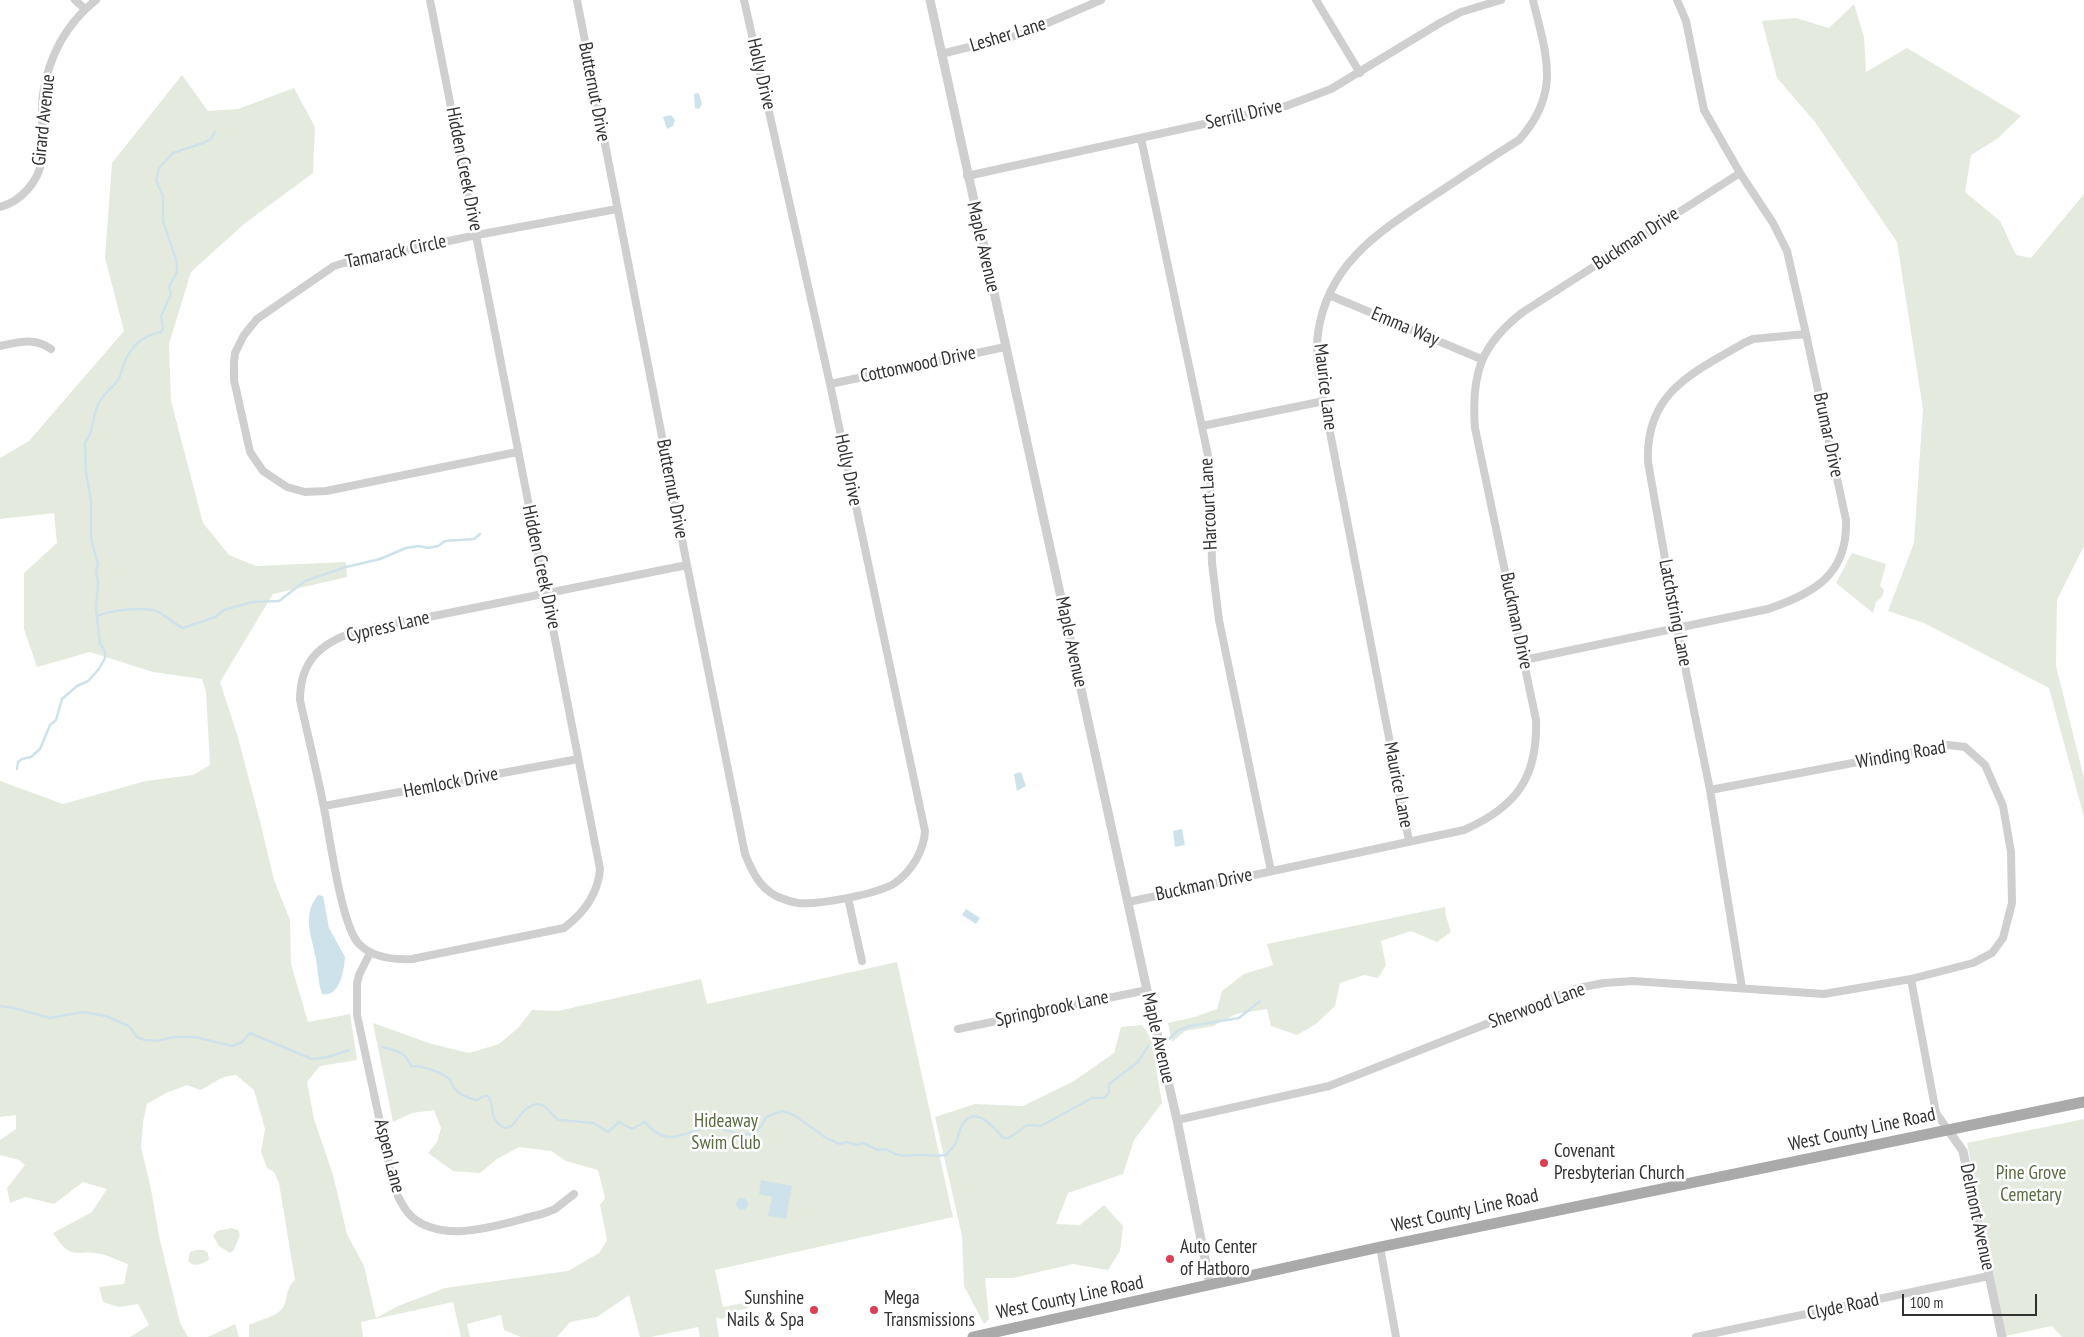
<!DOCTYPE html>
<html>
<head>
<meta charset="utf-8">
<style>
  body { margin:0 }
  #map { position:relative; width:2084px; height:1337px; overflow:hidden; background:#fff; font-family:"PT Sans Narrow",sans-serif }
  canvas { display:block }
  .scale { position:absolute; left:1902px; top:1294px; width:135px; height:22px; box-sizing:border-box; border:2px solid #323232; border-top:0; padding-left:6px; font-size:15px; line-height:18px; white-space:nowrap; color:#323232; -webkit-text-stroke:4px #fff; paint-order:stroke }
</style>
</head>
<body>
<div id="map">
<canvas width="2084" height="1337"></canvas>
<div class="scale">100 m</div>
</div>
<script>
const g = document.querySelector('canvas').getContext('2d');
g.lineJoin = 'round';
function fillPath(path, color) {
  g.fillStyle = color;
  g.fill(path, 'evenodd');
}
function strokePath(path, color, width, dash) {
  g.strokeStyle = color;
  g.lineWidth = width;
  g.lineCap = dash ? 'butt' : 'round';
  g.setLineDash(dash || []);
  g.stroke(path);
}
function label(font, color, halo, rows, align = 'center') {
  g.font = font + ' "PT Sans Narrow",sans-serif';
  g.lineWidth = 5;
  g.setLineDash([]);
  g.textBaseline = 'middle';
  g.strokeStyle = halo;
  g.fillStyle = color;
  for (const [text, x, y, turn = 0] of rows) {
    g.save();
    g.translate(x, y);
    g.rotate((+turn || 0) * Math.PI / 180);
    g.textAlign = isNaN(turn) ? turn : align;
    if (halo) g.strokeText(text, 0, 0);
    g.fillText(text, 0, 0);
    g.restore();
  }
}
fillPath(new Path2D(`
  M1854 4 1864 37 1866 72 1907 48 2021 116 1997 139 1971 155 1965 192 2000 221 2016 255 2031 258 2084 194V546L2057 600 2056 666 2084 778V817L2049 688 1924 623 1888 611 1914 543 1923 409 1897 242 1815 122 1777 78 1762 21 1796 18 1829 28Z
  M182 75 208 111 238 109 294 88 315 127 313 173 244 224 191 272 169 344 171 401 203 523 229 555 256 566 346 562 347 577 273 594 220 682 237 734 260 821 274 880 290 920 291 964 308 1022 350 1014 357 1060 320 1066 307 1082 314 1119 333 1175 347 1234 364 1266 376 1318 398 1306 445 1288 568 1271 599 1253 607 1240 600 1205 605 1198 598 1170 566 1161 551 1151 519 1147 497 1159 480 1173 453 1171 428 1153 437 1142 441 1128 434 1110 412 1113 393 1122 373 1023 432 1044 469 1053 499 1044 518 1028 532 1010 558 1011 701 979 707 1004 897 962 953 1217 715 1270 723 1307 749 1302 748 1308 736 1311 722 1319 716 1317 719 1337H700L698 1327 651 1337H640L629 1295 597 1317 570 1322 557 1337H521L504 1330 501 1315 467 1324 470 1337H461L453 1302 361 1322 363 1337H249V1325C259 1320 275 1317 282 1309 289 1300 284 1290 295 1280L279 1183 274 1172 267 1168 261 1152 265 1129 254 1090 236 1075C216 1077 217 1083 200 1090L187 1085 166 1093 147 1104 143 1122 141 1147 151 1189 159 1236 180 1323 188 1337H130L149 1325 138 1304 119 1307 103 1302 99 1287 124 1284 128 1264C119 1261 110 1256 101 1254 75 1248 72 1263 53 1233L92 1212 107 1189 83 1182 54 1204 25 1197 10 1203 7 1188 25 1165 19 1160 0 1155V1140L16 1129V1115L0 1117V781L63 804 146 781 193 775 210 765 206 692 202 679 153 672 90 652 37 667 24 629V573L57 543 54 513 0 519V458L29 441 124 331 105 258 112 163Z
  M1852 553 1886 564 1880 586 1884 590 1882 597 1876 602 1873 613 1836 583Z
  M1445 907 1446 916 1451 932 1437 942 1411 931 1381 941 1386 965 1378 978 1364 975 1340 983 1335 1006 1316 1024 1297 1035 1271 1026 1267 1009 1236 1014 1213 1026 1185 1031 1172 1042 1168 1023 1195 1017 1217 1009 1222 991 1244 974 1273 965 1267 944Z
  M1142 1025 1151 1038 1162 1103 1134 1140 1123 1174 1068 1193 1056 1224 1080 1225 1104 1205 1123 1226 1120 1251 1108 1270 1073 1264 1013 1278H985L989 1319 984 1324 964 1286 962 1236 935 1117 975 1104 1023 1106 1074 1081 1114 1053 1121 1027Z
  M2084 1119V1337H2062L2052 1326 2006 1336 1967 1143Z
  M231 1228 238 1230 240 1235 234 1250 230 1253 219 1246 213 1236 217 1231Z
  M196 1250H204L208 1253 209 1260C202 1264 194 1268 188 1261L190 1252Z
  M235 1324 239 1337H207L210 1336Z`), '#e5eade');
fillPath(new Path2D(`
  M697 93 699 94 702 104 699 109 695 108 694 94Z
  M671 115 675 120 673 126 667 129 663 117Z
  M1021 772 1026 786 1017 791 1014 774Z
  M1182 829 1185 845 1175 847 1173 831Z
  M318 895 323 896 329 928 345 957C344 970 340 998 322 994 318 982 318 971 316 959 312 936 301 916 318 895Z
  M966 909 980 918 976 924 962 915Z
  M761 1180 792 1186 786 1219 768 1216 772 1197 759 1194Z
  M736 1204a6 6 0 1 1 12 0a6 6 0 1 1-12 0Z`), '#cee2ec');
strokePath(new Path2D(`
  M98 616C109 610 144 607 156 611 164 614 174 624 183 628L215 617 224 610 252 602 279 601 305 581 346 567 380 559 406 548 419 546 428 548 438 546 445 541 474 539 480 534
  M17 769 18 762 22 759 31 757 40 749 50 725 56 720 62 699 77 686 88 681 99 669 105 658V651L100 644 96 609 98 583 96 570 98 565 91 538V501L86 472 85 442C94 432 92 419 97 407 101 395 111 390 118 380 121 376 121 371 123 366 130 347 141 336 161 332L163 328 161 316 171 294 169 287 177 272V263L163 221V196L156 180 159 168 173 153 203 143 211 139 215 132
  M0 1006 14 1008 50 1018 83 1012 106 1016 129 1026 137 1037 145 1040 156 1041 174 1037H195L232 1046 242 1042 250 1033 312 1059 328 1057 349 1050
  M1169 1039 1177 1031 1190 1026 1239 1018 1260 1001
  M382 1047C396 1051 405 1051 411 1066 426 1066 438 1071 450 1079 454 1093 464 1097 477 1100L484 1096H488C497 1110 486 1118 505 1128L512 1126C518 1118 530 1098 544 1106 550 1110 553 1117 559 1120L594 1123 608 1132 619 1122 632 1129 645 1122C666 1147 679 1135 704 1128 726 1123 753 1151 766 1117L782 1111 794 1115 828 1139 840 1144 847 1142 856 1145 863 1143 878 1150 886 1149C903 1160 908 1154 925 1155 933 1156 939 1156 946 1155 948 1152 952 1149 954 1146 959 1138 958 1128 965 1121 977 1107 996 1129 1003 1138H1009L1027 1125 1041 1126 1092 1098H1105L1109 1092V1084L1138 1062 1148 1046`), '#cee2ec', 2.5);
strokePath(new Path2D(`
  M75 0 85 9
  M430 0C488 289 543 579 600 869 598 894 584 913 564 928L412 959C394 960 373 958 359 944 341 925 330 837 324 808 317 772 308 736 300 700 300 662 319 644 354 632L687 565
  M577 0 687 565 745 854C752 871 759 887 776 896 783 899 791 902 798 903 819 905 878 894 895 883 912 871 924 850 925 831L830 384 744 0
  M1316 0 1360 73
  M941 54 1022 34 1101 0
  M1141 138 1210 465 1212 563 1219 620 1271 871
  M967 176 1286 106 1331 89 1440 23 1461 12 1501 0
  M0 207C12 204 20 198 28 189 53 161 38 127 43 94 49 56 66 24 96 0
  M1329 295 1481 359
  M0 346C18 342 35 337 51 349
  M830 384 1005 347
  M1202 426 1324 401
  M517 452 326 491 305 492 287 487 263 471 250 452 234 380V362L235 353 244 335 257 319 334 266 344 263 477 235 617 209
  M1524 660 1768 609C1814 593 1848 575 1846 520L1806 334 1787 251 1773 223 1740 173 1704 110 1686 21 1677 0
  M324 806 578 759
  M1409 841 1324 401C1320 379 1315 356 1318 333 1328 263 1379 232 1433 196 1462 177 1490 158 1519 140 1562 92 1546 55 1533 0
  M848 898 862 961
  M1128 902 1464 830C1516 807 1538 778 1536 720L1475 428C1471 375 1480 345 1523 312L1740 173
  M370 953 359 975 357 984V1015L394 1187C398 1197 403 1209 412 1217 446 1246 503 1223 542 1214L555 1209 574 1194
  M1911 979 1936 1113 1948 1130
  M1742 988 1710 790 1677 627 1648 462C1645 393 1692 373 1744 343L1753 339 1806 334
  M958 1029 1147 990
  M1177 1120 1329 1086 1578 988 1604 983 1633 981 1824 994 1911 979 1973 963 1992 953 2003 938 2012 903 2011 852 2003 806 1985 765 1965 747 1948 745 1710 790
  M1380 1247 1396 1337
  M1696 1337 1989 1276`), '#cfcfcf', 8);
strokePath(new Path2D(`
  M930 0 1147 990 1177 1120 1210 1284
  M1948 1130 1963 1151 2002 1337`), '#cfcfcf', 9);
strokePath(new Path2D(`
  M973 1337 1380 1247 2084 1102`), '#aaa', 11);
for (const [x, y, r, color] of [
  [1544,1163,5,"#de3e55"],
  [1170,1259,5,"#de3e55"],
  [814,1310,5,"#de3e55"],
  [874,1310,5,"#de3e55"]
]) {
  const dot = new Path2D();
  dot.arc(x, y, r, 0, 2 * Math.PI);
  g.fillStyle = color;
  g.fill(dot);
  strokePath(dot, '#fff', 2);
}
label('19px', '#323232', '#fff', [
  ["Lesher Lane",1008,35,-17],
  ["Holly Drive",761,74,77],
  ["Butternut Drive",594,92,79],
  ["Serrill Drive",1244,115,-13],
  ["Girard Avenue",44,120,-84],
  ["Hidden Creek Drive",464,169,79],
  ["Buckman Drive",1636,239,-33],
  ["Maple Avenue",983,247,77],
  ["Tamarack Circle",396,252,-12],
  ["Emma Way",1405,327,23],
  ["Cottonwood Drive",918,365,-12],
  ["Maurice Lane",1325,387,83],
  ["Brumar Drive",1828,435,78],
  ["Holly Drive",848,470,78],
  ["Butternut Drive",672,489,79],
  ["Harcourt Lane",1209,504,-93],
  ["Hidden Creek Drive",541,567,78],
  ["Latchstring Lane",1675,613,79],
  ["Buckman Drive",1516,621,78],
  ["Cypress Lane",388,627,-13],
  ["Maple Avenue",1071,642,78],
  ["Winding Road",1901,755,-10],
  ["Hemlock Drive",451,783,-11],
  ["Maurice Lane",1398,785,79],
  ["Buckman Drive",1204,885,-12],
  ["Sherwood Lane",1537,1006,-20],
  ["Springbrook Lane",1052,1009,-12],
  ["Maple Avenue",1158,1038,77],
  ["West County Line Road",1862,1130,-12],
  ["Aspen Lane",389,1156,76],
  ["West County Line Road",1465,1211,-12],
  ["Delmont Avenue",1977,1217,78],
  ["West County Line Road",1070,1298,-12],
  ["Clyde Road",1843,1307,-12]
]);
label('19px', '#586c40', '#fff', [
  ["Hideaway",726,1122],
  ["Swim Club",726,1144],
  ["Pine Grove",2031,1174],
  ["Cemetary",2031,1196]
]);
label('19px', '#323232', '#fff', [
  ["Covenant",1554,1152],
  ["Presbyterian Church",1554,1174],
  ["Auto Center",1180,1248],
  ["of Hatboro",1180,1270],
  ["Sunshine",804,1299,"right"],
  ["Nails & Spa",804,1321,"right"],
  ["Mega",884,1299],
  ["Transmissions",884,1321]
], 'left');
</script>
</body>
</html>
